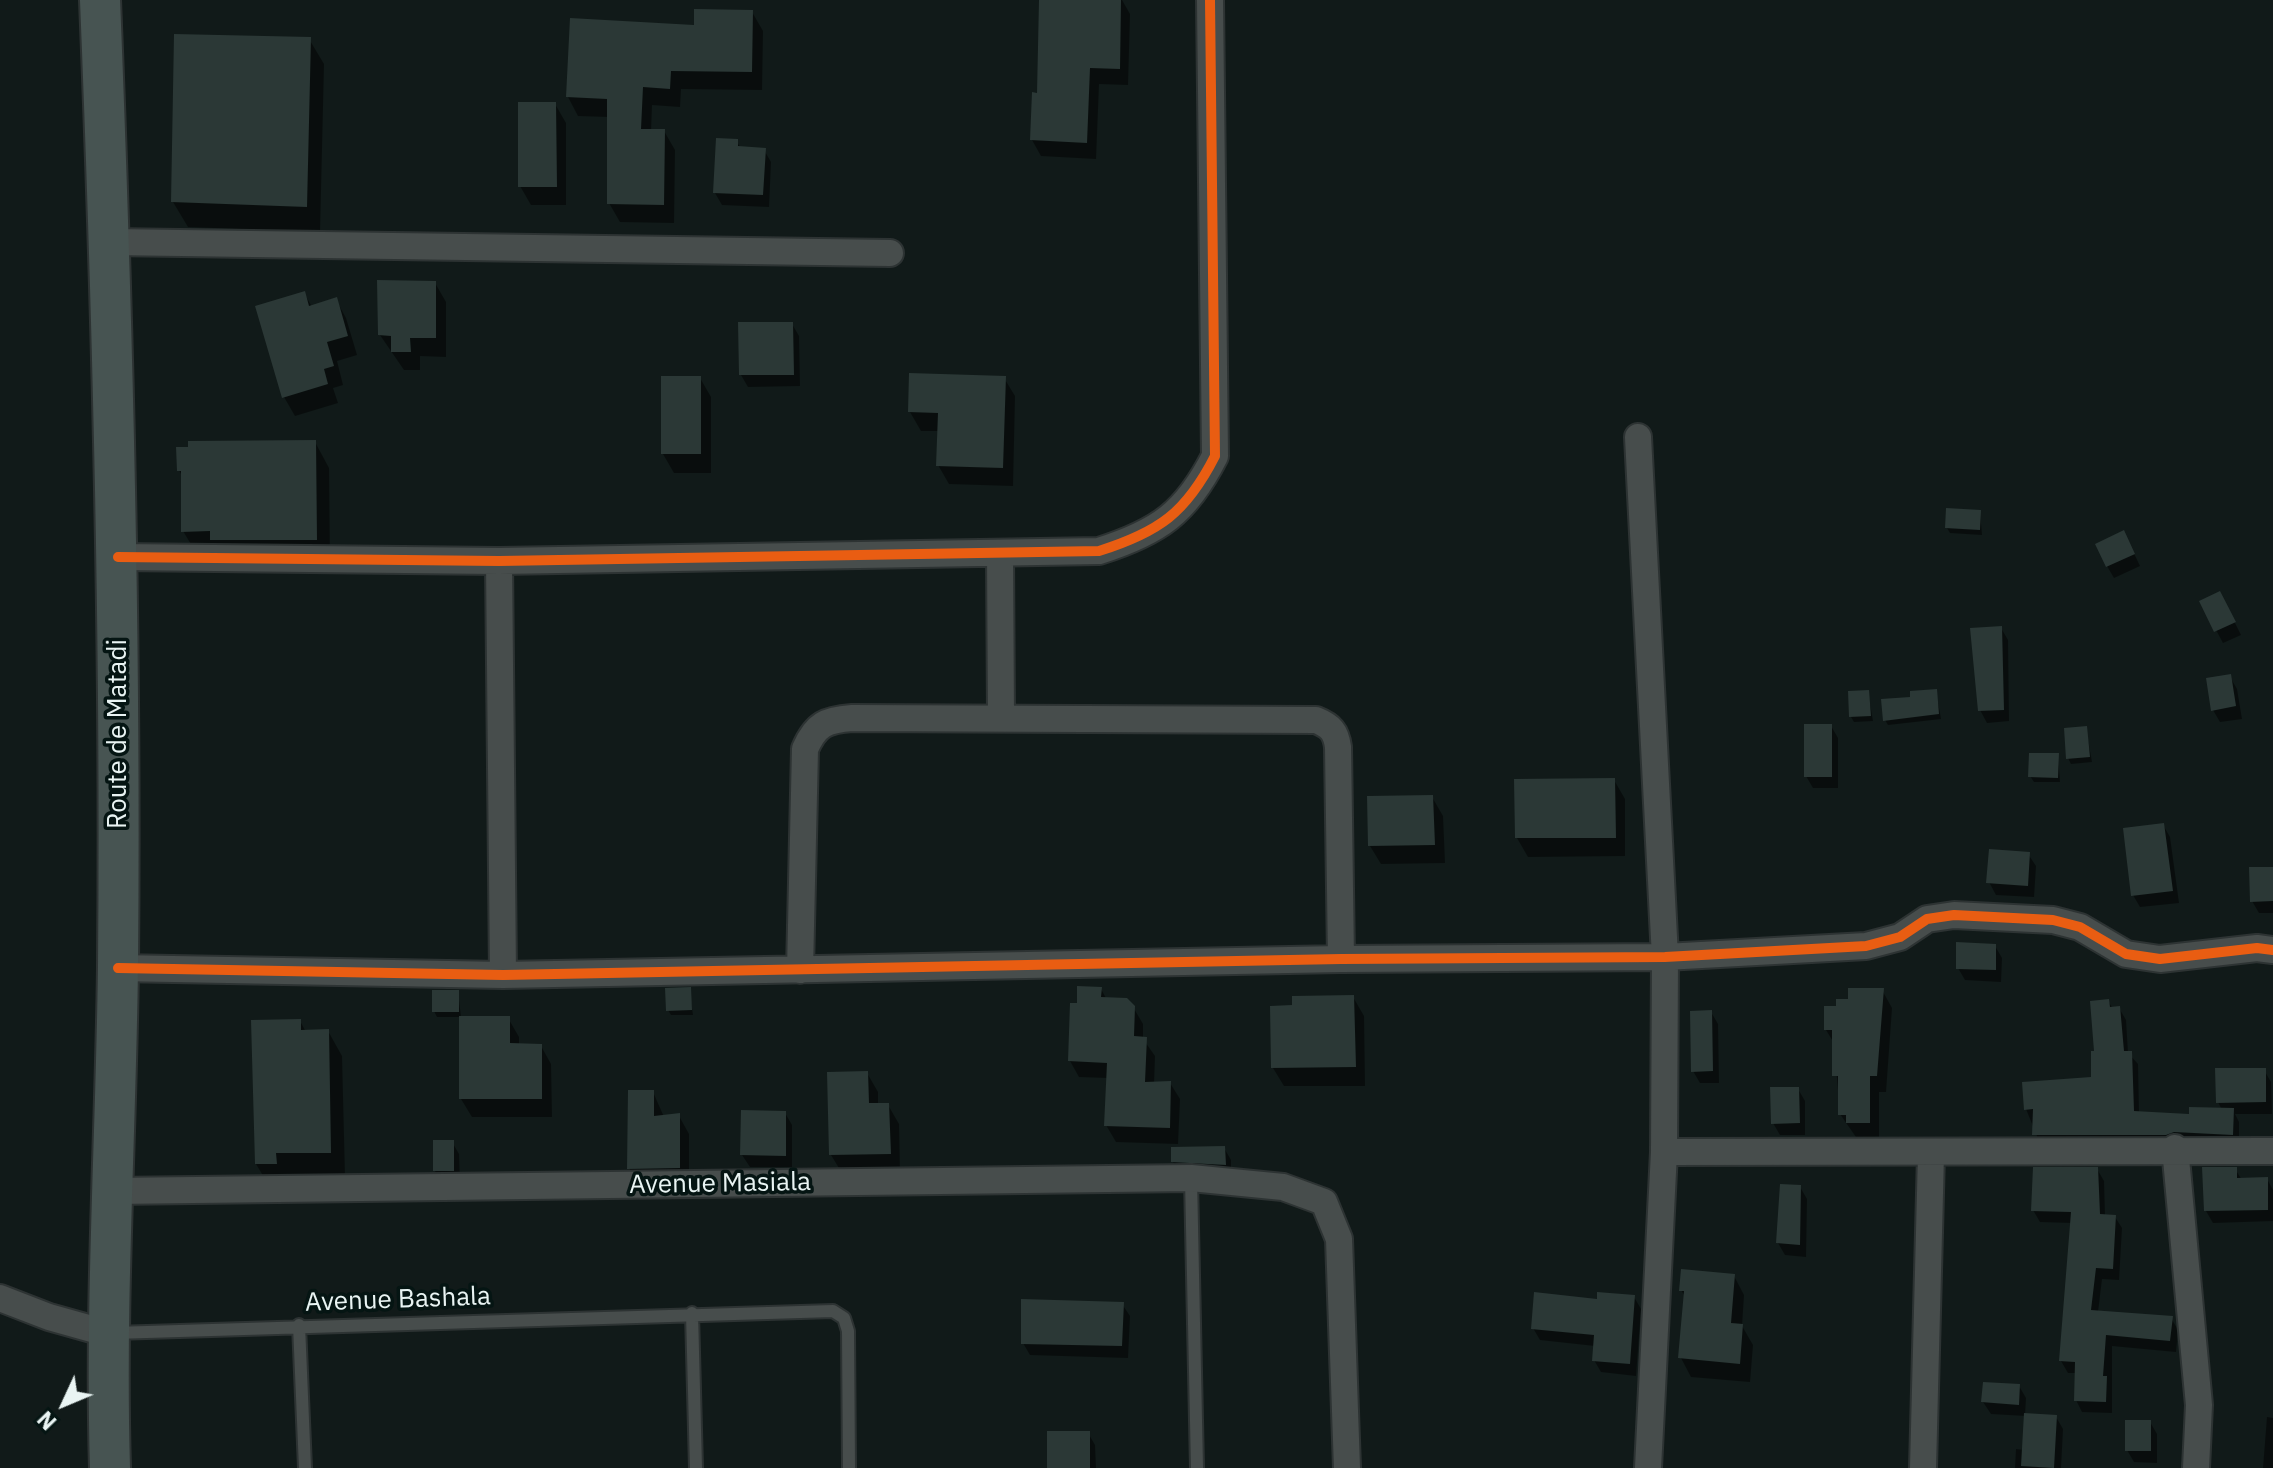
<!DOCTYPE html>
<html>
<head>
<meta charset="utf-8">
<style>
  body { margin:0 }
  #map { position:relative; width:2273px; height:1468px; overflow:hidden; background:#111a19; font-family:"IBM Plex Sans",sans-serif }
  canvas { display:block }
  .north { position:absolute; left:24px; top:1364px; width:80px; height:80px; -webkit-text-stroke:6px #051513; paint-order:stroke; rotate:226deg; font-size:22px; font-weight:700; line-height:32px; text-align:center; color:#e9f4f3 }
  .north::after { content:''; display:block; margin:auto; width:28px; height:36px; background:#e9f4f3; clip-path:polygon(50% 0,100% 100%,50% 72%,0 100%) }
</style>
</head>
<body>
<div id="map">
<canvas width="2273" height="1468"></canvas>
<div class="north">N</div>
</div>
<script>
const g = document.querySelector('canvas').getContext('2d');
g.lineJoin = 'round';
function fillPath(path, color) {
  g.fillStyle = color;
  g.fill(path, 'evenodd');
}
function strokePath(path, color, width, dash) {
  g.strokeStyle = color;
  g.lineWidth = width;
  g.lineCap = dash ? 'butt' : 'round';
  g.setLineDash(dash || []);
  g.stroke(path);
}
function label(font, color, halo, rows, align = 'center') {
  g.font = font + ' "IBM Plex Sans",sans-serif';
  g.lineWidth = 7;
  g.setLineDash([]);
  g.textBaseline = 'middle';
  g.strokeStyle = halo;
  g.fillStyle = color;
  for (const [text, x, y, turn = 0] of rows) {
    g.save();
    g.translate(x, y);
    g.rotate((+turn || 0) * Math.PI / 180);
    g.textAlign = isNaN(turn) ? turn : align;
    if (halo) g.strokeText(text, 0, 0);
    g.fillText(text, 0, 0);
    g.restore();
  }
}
fillPath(new Path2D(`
  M1041 0H1122L1130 14 1128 85 1099 84 1096 159 1041 156 1032 140 1039 95Z
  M752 12 763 31 762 90 681 89 680 107 652 105 651 131H664L675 150 674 223 620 222 609 203V117L578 116 568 97 696 27Z
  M309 39 324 64 320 232 188 227 173 202Z
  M555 104 566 123V205H531L520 186Z
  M736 141 741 148 764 150 771 162 769 207 722 205 715 193Z
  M435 283 446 302V357L420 356V370H404L380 335Z
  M304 293 312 307 336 300 346 318 357 355 337 361 343 385 333 388 338 403 295 416 284 397Z
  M792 324 799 336 800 386 748 387 741 375Z
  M700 378 711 397V473H674L663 454Z
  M1004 378 1015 396 1013 486 949 484 938 465 939 431H921L910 412Z
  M315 442 329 468 330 565 198 556 183 531V478L179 470Z
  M1980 512 1982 535 1950 533 1947 528Z
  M2130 545 2140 566 2114 578 2107 566Z
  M2201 602 2226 605 2241 635 2223 643Z
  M2001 628 2008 640 2009 721 1987 723 1980 710Z
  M2230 677 2237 689 2242 719 2220 722 2213 710Z
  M1936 691 1941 719 1888 725 1885 720 1913 699Z
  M1868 692 1873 721 1854 722 1851 717Z
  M1831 726 1838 738V788H1813L1806 776Z
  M2086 729 2092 762 2071 764 2068 758Z
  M2058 755 2060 782H2034L2030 776Z
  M1614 780 1625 799V856L1528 857 1517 838Z
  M1432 797 1443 816 1445 863 1381 864 1370 846Z
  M2163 825 2170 837 2179 903 2140 907 2133 895Z
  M2028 854 2036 866 2034 897 1996 895 1989 882Z
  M2273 869V913H2259L2252 901Z
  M1995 946 2002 958 2001 982 1965 980 1958 968Z
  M689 989 693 1015H671L668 1010Z
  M1101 989 1107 1000 1133 1007 1143 1024V1039L1155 1056 1154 1084 1170 1083 1180 1099 1178 1144 1116 1142 1106 1125 1108 1078 1079 1077 1070 1061 1079 1005Z
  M1882 990 1892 1008 1886 1092H1879V1140H1858L1840 1114 1834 1043 1826 1030 1838 1008Z
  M458 992 461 1017H437L434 1011Z
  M1353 997 1364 1016 1365 1086H1284L1273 1068Z
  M2108 1001 2113 1009 2119 1008 2126 1020 2128 1053 2138 1064 2139 1113 2191 1116 2222 1110 2218 1102 2264 1070 2271 1082 2272 1114H2235L2239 1122V1146H2041L2026 1109 2093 1079Z
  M1711 1012 1718 1024 1719 1083H1700L1693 1071Z
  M508 1018 519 1037V1045L541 1046 551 1064 552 1117H472L461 1099Z
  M300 1021 306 1032 328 1031 342 1056 345 1177 271 1189 256 1164Z
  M867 1073 878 1092V1105H888L899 1124 900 1173H842L831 1155Z
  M1798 1089 1805 1101V1135H1780L1773 1123Z
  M653 1092 664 1117 679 1116 689 1134V1186L640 1187 629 1168Z
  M785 1113 792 1125V1167H750L742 1155Z
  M452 1142 459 1154 460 1183H442L435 1171Z
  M1224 1148 1231 1160V1177L1180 1174 1173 1162Z
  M2097 1169 2104 1181 2105 1216 2115 1217 2122 1228 2119 1280 2102 1279 2098 1312 2171 1318 2178 1330 2176 1352 2112 1346V1413L2082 1412 2076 1400V1373H2068L2061 1361 2072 1223 2040 1222 2033 1210Z
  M2235 1169 2242 1180 2267 1179 2273 1190V1221L2213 1223 2206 1211Z
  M1800 1187 1807 1199 1806 1257 1785 1255 1778 1243Z
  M1734 1276 1744 1295 1742 1326 1753 1345 1750 1382 1691 1377 1681 1358 1686 1298 1681 1290Z
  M1634 1297 1641 1309 1636 1376 1601 1372 1594 1360 1595 1346 1540 1340 1533 1328 1599 1301Z
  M1122 1304 1130 1316 1128 1358 1030 1355 1023 1343Z
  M2019 1386 2026 1398 2025 1415 2056 1417 2063 1429 2061 1468H2015L2016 1449 2024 1450 2026 1416 1991 1414 1983 1402Z
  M2267 1417 2273 1418V1468H2263Z
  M2150 1422 2157 1434V1463L2134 1462 2127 1450Z
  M1088 1433 1095 1445 1096 1468H1049Z`), '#0007');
fillPath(new Path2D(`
  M1039 0H1121L1120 69 1090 68 1087 143 1030 140 1032 92 1037 93Z
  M694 9 753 10 752 72 671 71 670 89 643 87 641 129H665L664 205 607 204V99L566 97 570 18 694 25Z
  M174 34 311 37 307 207 171 202Z
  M518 102H556L557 187H518Z
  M716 138 738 139V146L766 148 763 195 713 193Z
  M377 280 436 281V338H410L411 352H391V336L378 335Z
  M305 291 309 306 337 297 348 336 327 342 334 366 324 369 328 384 282 398 255 306Z
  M738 322H793L794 375H739Z
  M909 373 1006 376 1003 468 936 466 938 413 908 412Z
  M661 376H701V454H661Z
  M316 440 317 540H210V531L181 532V471H177L176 447H188V441Z
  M1946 508 1981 510 1980 530 1945 528Z
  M2124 530 2135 554 2106 567 2095 544Z
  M2220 591 2236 622 2214 632 2199 601Z
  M2002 626 2004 710 1978 711 1970 628Z
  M2231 674 2236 706 2211 711 2206 678Z
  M1937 689 1939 714 1883 721 1881 699 1910 697V691Z
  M1869 690 1871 716 1849 717 1848 691Z
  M1804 724H1832V777H1804Z
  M2087 726 2090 757 2066 759 2064 728Z
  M2029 753H2059L2058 778 2028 777Z
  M1615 778 1616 838H1515L1514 779Z
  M1433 795 1435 845 1368 846 1367 796Z
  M2164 823 2173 891 2131 896 2123 828Z
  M1989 849 2030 852 2028 886 1986 883Z
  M2249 867H2273V901L2250 902Z
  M1956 942 1996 944V970L1956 969Z
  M1077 986 1102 987 1101 997 1127 998 1135 1006 1134 1036 1147 1037 1145 1082 1171 1081 1170 1128 1104 1126 1107 1063 1068 1061 1070 1003H1077Z
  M691 987 692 1010 666 1011 665 988Z
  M1848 988H1884L1877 1076H1870V1123H1846V1115H1838V1076H1832V1030H1824V1006H1836V999H1848Z
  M432 990H459V1012H432Z
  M1354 995 1356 1067 1271 1068 1270 1006 1292 1005V996Z
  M2109 999 2110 1007 2120 1006 2124 1051H2132L2134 1111 2189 1114V1107L2234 1108 2233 1135 2174 1132 2166 1135H2032L2033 1109 2024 1110 2022 1082 2091 1077V1051H2094L2090 1001Z
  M1712 1010 1713 1071 1691 1072 1690 1011Z
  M459 1016H510V1043L542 1044V1099H459Z
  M301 1019V1030L329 1029 331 1153H276L277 1164H255L251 1020Z
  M2215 1068H2266V1102L2216 1103Z
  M868 1071 869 1103H889L891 1154 829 1155 827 1072Z
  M1770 1087H1799L1800 1123 1771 1124Z
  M628 1090H654V1116L680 1113V1168L627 1169Z
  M741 1110 786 1111V1156L740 1155Z
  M433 1140H454V1171H433Z
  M1225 1146 1226 1165 1171 1162V1147Z
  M2033 1167H2098L2100 1214 2116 1215 2113 1269 2096 1268 2091 1310 2173 1316 2170 1341 2106 1335 2103 1376H2107L2106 1402 2074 1401 2075 1362 2059 1361 2071 1212 2031 1211Z
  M2202 1167H2237V1178L2268 1177V1210L2204 1211Z
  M1780 1184 1801 1185 1800 1245 1776 1243Z
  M1681 1269 1735 1274 1731 1323 1743 1324 1740 1364 1678 1358 1684 1291H1679Z
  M1534 1292 1597 1299V1292L1635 1295 1630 1364 1592 1361 1594 1335 1531 1329Z
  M1021 1299 1124 1302 1122 1346 1021 1344Z
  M1983 1382 2020 1384 2019 1405 1981 1402Z
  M2024 1413 2057 1415 2054 1468 2021 1466Z
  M2125 1420H2151V1451H2125Z
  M1047 1431H1090V1468H1047Z`), '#2b3836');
const lane = new Path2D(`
  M1191 1178 1197 1468
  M692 1313 696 1468
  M299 1325 305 1468
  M114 1333 833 1311 844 1318 848 1331 849 1468`);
const street = new Path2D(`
  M110 242 890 253
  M1638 437 1665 957 1664 1152 1648 1468
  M1000 553 1001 718
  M118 557 499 561 1099 551C1159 532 1186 513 1215 456L1210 0
  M499 561 503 975
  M118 968 503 975 1341 959 1665 957 1866 946 1900 937 1927 919 1954 915 2053 920 2080 927 2126 954 2160 959 2257 948 2273 950
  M800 970 805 749C816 724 826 720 852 718L1316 720C1331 726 1336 732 1338 747L1341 959
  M2175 1148 2199 1405 2196 1468
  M1664 1152 2273 1151
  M112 1191 1191 1178 1283 1187 1324 1202 1339 1239 1347 1468
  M0 1298 49 1317 106 1333
  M1923 1468 1931 1154`);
const primary = new Path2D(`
  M100 0C113 322 121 644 118 966 116 1134 105 1301 110 1468`);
strokePath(lane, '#2d3333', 16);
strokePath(street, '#2d3333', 30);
strokePath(primary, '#2d3333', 44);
strokePath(lane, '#474d4c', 12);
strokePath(street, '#474d4c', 26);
strokePath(primary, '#475452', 40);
strokePath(new Path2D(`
  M118 557 499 561 1099 551C1159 532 1186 513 1215 456L1210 0
  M118 968 503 975 1341 959 1665 957 1866 946 1900 937 1927 919 1954 915 2053 920 2080 927 2126 954 2160 959 2257 948 2273 950`), '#e95d12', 10);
label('26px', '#e9f4f3', '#051513', [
  ["Route de Matadi",118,734,-90],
  ["Avenue Masiala",720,1184,-1],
  ["Avenue Bashala",398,1300,-2]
]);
</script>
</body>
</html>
